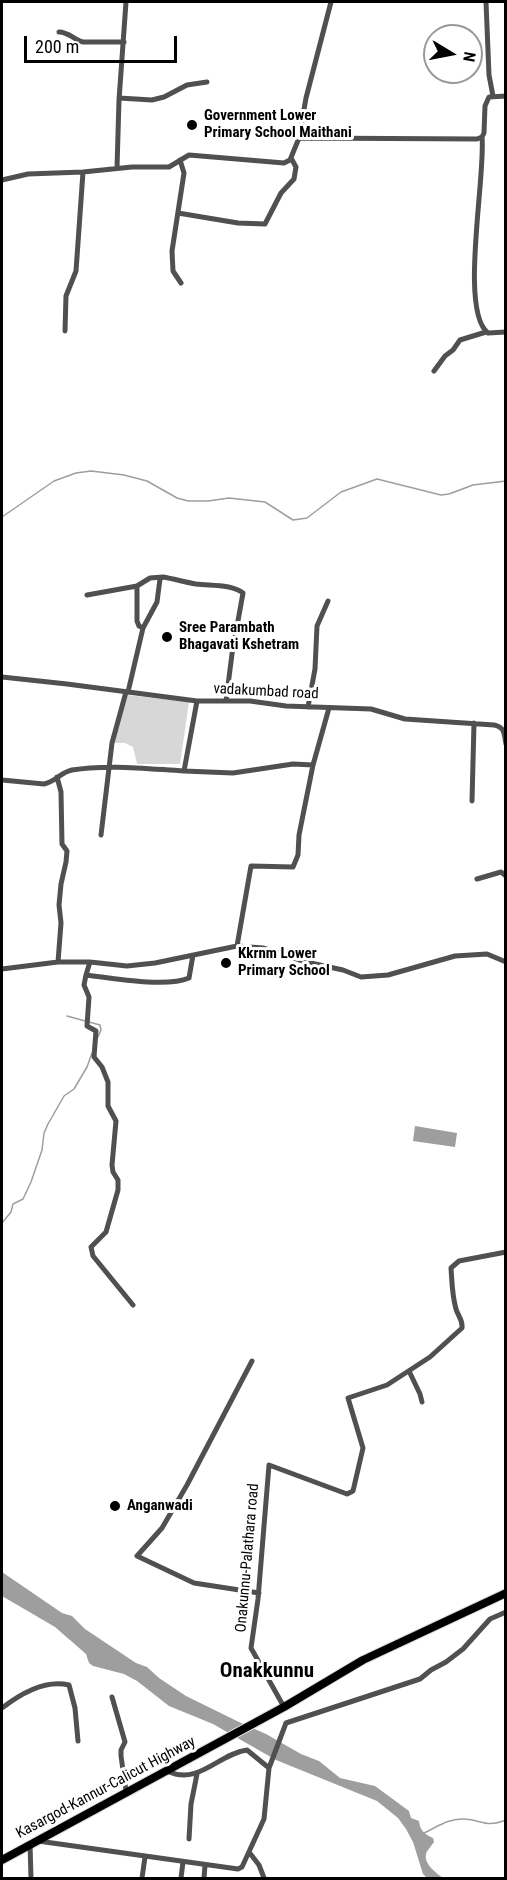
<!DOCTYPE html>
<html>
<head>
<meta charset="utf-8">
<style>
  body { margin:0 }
  #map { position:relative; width:507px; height:1880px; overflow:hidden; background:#fff; font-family:"Roboto Condensed",sans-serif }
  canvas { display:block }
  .frame { position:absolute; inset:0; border:3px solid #000; pointer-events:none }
  .north { position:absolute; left:423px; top:24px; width:60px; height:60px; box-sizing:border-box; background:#fff; border:2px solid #999; border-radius:50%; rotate:100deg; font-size:16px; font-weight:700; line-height:24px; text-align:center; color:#000 }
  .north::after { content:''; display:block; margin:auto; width:21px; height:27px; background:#000; clip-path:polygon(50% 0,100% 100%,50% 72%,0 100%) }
  .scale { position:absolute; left:24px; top:36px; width:153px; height:27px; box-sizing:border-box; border:3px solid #000; border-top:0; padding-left:8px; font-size:18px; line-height:21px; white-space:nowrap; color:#000; -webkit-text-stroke:4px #fff; paint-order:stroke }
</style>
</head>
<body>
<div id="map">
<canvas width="507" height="1880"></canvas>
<div class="frame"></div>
<div class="north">N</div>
<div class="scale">200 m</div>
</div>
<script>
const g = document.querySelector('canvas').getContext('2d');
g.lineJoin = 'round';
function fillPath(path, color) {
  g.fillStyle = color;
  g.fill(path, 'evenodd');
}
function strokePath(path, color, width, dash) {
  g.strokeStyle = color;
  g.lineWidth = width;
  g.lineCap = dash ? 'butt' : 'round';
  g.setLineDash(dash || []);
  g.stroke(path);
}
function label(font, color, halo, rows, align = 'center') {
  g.font = font + ' "Roboto Condensed",sans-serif';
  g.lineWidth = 6;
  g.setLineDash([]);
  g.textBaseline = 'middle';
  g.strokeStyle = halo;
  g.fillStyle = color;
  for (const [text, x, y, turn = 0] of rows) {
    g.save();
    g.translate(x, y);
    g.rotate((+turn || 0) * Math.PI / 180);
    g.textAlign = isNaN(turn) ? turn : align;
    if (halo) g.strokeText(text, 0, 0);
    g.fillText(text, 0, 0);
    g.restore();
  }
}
fillPath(new Path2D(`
  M127 695 189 702 180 764H137L133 747 125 743H114Z`), '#d7d7d7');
fillPath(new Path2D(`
  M415 1126 457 1133 455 1147 413 1141Z
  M2 1572 62 1613 72 1616 85 1629 136 1663 147 1667 159 1678 186 1696 241 1723 266 1734 301 1754 319 1761 340 1778 375 1786 409 1811 411 1818 419 1821C420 1830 424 1834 433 1838L434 1842C432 1845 430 1847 428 1850 420 1861 435 1872 443 1878H427L423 1874 413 1842 406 1829 398 1818 377 1801 276 1760 213 1724 169 1706 137 1681 124 1674 93 1666 89 1663 86 1654 55 1627 2 1596Z`), '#9e9e9e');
strokePath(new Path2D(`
  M2 517 54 481 76 473 91 471 124 475 147 481 177 498 188 501H208L229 498 265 502 293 520 307 518 341 492 377 479 441 495 449 494 473 485 506 481
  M67 1016 100 1025 101 1030 98 1037
  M2 1223 11 1212 13 1204 23 1199 31 1182 42 1150 44 1133 48 1124 64 1096 74 1089 87 1067 92 1053
  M424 1833C437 1827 449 1818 464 1819 483 1820 485 1828 506 1820`), '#9e9e9e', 1.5);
const highway = new Path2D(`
  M2 1860 284 1707 363 1660 506 1593`);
strokePath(highway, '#dbdbdb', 10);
strokePath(new Path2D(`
  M331 2 306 98 299 138 477 139 482 137 484 133 485 106 489 97 506 96
  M486 2 489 75 493 96
  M59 32C69 32 74 40 83 42H124
  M119 98 152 100 164 97 187 85 207 82
  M482 137C486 176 459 311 488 333L506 332
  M180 160 184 173 172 251 173 271 181 283
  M117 168 119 100 126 2
  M2 180 28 174 83 172 132 167H169L189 155 284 163 290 160 299 138
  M178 213 238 223 265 224 281 193 294 179 296 167 291 158
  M65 331 66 296 76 271 83 172
  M434 371 445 356 453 350 460 340 486 332
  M87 595 137 586
  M143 628 139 626 137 621V586L150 578 163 577
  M2 677 67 684 197 701
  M128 692 143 628 157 602 160 579 163 577C174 579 185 582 196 584 211 586 231 584 243 593L232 654 226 701
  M308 707 315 669 317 626 328 601
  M184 771 233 773 293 764 313 765
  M57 777 61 792 62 844 67 851 66 862 61 884 59 905 61 923 58 962
  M2 780 44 784C55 782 61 772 72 770 107 764 149 769 184 771L197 701H250L286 706 371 709 405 719 494 725C505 727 504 734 506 744
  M472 801 474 723
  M101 835 112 743 126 692
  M477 879 501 872 506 876
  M237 946 251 866 293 867 298 855 299 835 313 765 329 708
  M90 962 86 975C111 978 166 988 189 978L193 955
  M2 969 58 962H90L127 966 155 963 237 946 263 948 306 962 343 970 361 977 388 975 455 956 487 954 506 962
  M86 975 84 985 89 997 87 1026 96 1031 94 1057 102 1067 108 1082V1106L116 1121 112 1165 113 1172 118 1180V1190L106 1232 91 1247 93 1256 133 1305
  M252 1361 187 1485 162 1528 137 1556 194 1583 259 1593
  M409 1371 420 1394 422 1402
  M112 1697 125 1742 121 1750V1756L126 1791
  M284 1707 251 1648 258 1599 269 1465 347 1494 353 1491 363 1448 348 1398 387 1385 430 1357 462 1328C463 1320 458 1316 456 1309 452 1295 452 1282 451 1268L459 1261 506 1252
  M2 1708C20 1694 45 1679 69 1685L75 1708 78 1741
  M167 1771C199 1786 218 1754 247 1750L269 1768
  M189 1839 191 1804 197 1774
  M38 1841 238 1869 242 1867 264 1819 269 1768 286 1723 420 1679 431 1670 446 1662 463 1649 490 1619 506 1612
  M30 1844 31 1878
  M249 1852 259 1865 264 1878
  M142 1878 145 1857
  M181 1878 183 1862
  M204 1878 205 1865`), '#505050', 5);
strokePath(highway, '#000', 8);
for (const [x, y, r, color] of [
  [192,125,6,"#000"],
  [167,637,6,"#000"],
  [226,963,6,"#000"],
  [115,1506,6,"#000"]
]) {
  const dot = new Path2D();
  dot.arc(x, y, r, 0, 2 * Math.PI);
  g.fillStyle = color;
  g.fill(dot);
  strokePath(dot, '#fff', 2);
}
label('bold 15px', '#000', '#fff', [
  ["Government Lower",204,116],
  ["Primary School Maithani",204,133],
  ["Sree Parambath",179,628],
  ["Bhagavati Kshetram",179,645],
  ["Kkrnm Lower",238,954],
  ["Primary School",238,971],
  ["Anganwadi",127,1506]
], 'left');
label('15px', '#000', '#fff', [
  ["vadakumbad road",266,692,3],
  ["Onakunnu-Palathara road",248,1558,-85],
  ["Kasargod-Kannur-Calicut Highway",106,1788,-28]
]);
label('bold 21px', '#000', '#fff', [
  ["Onakkunnu",267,1672]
]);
</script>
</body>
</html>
